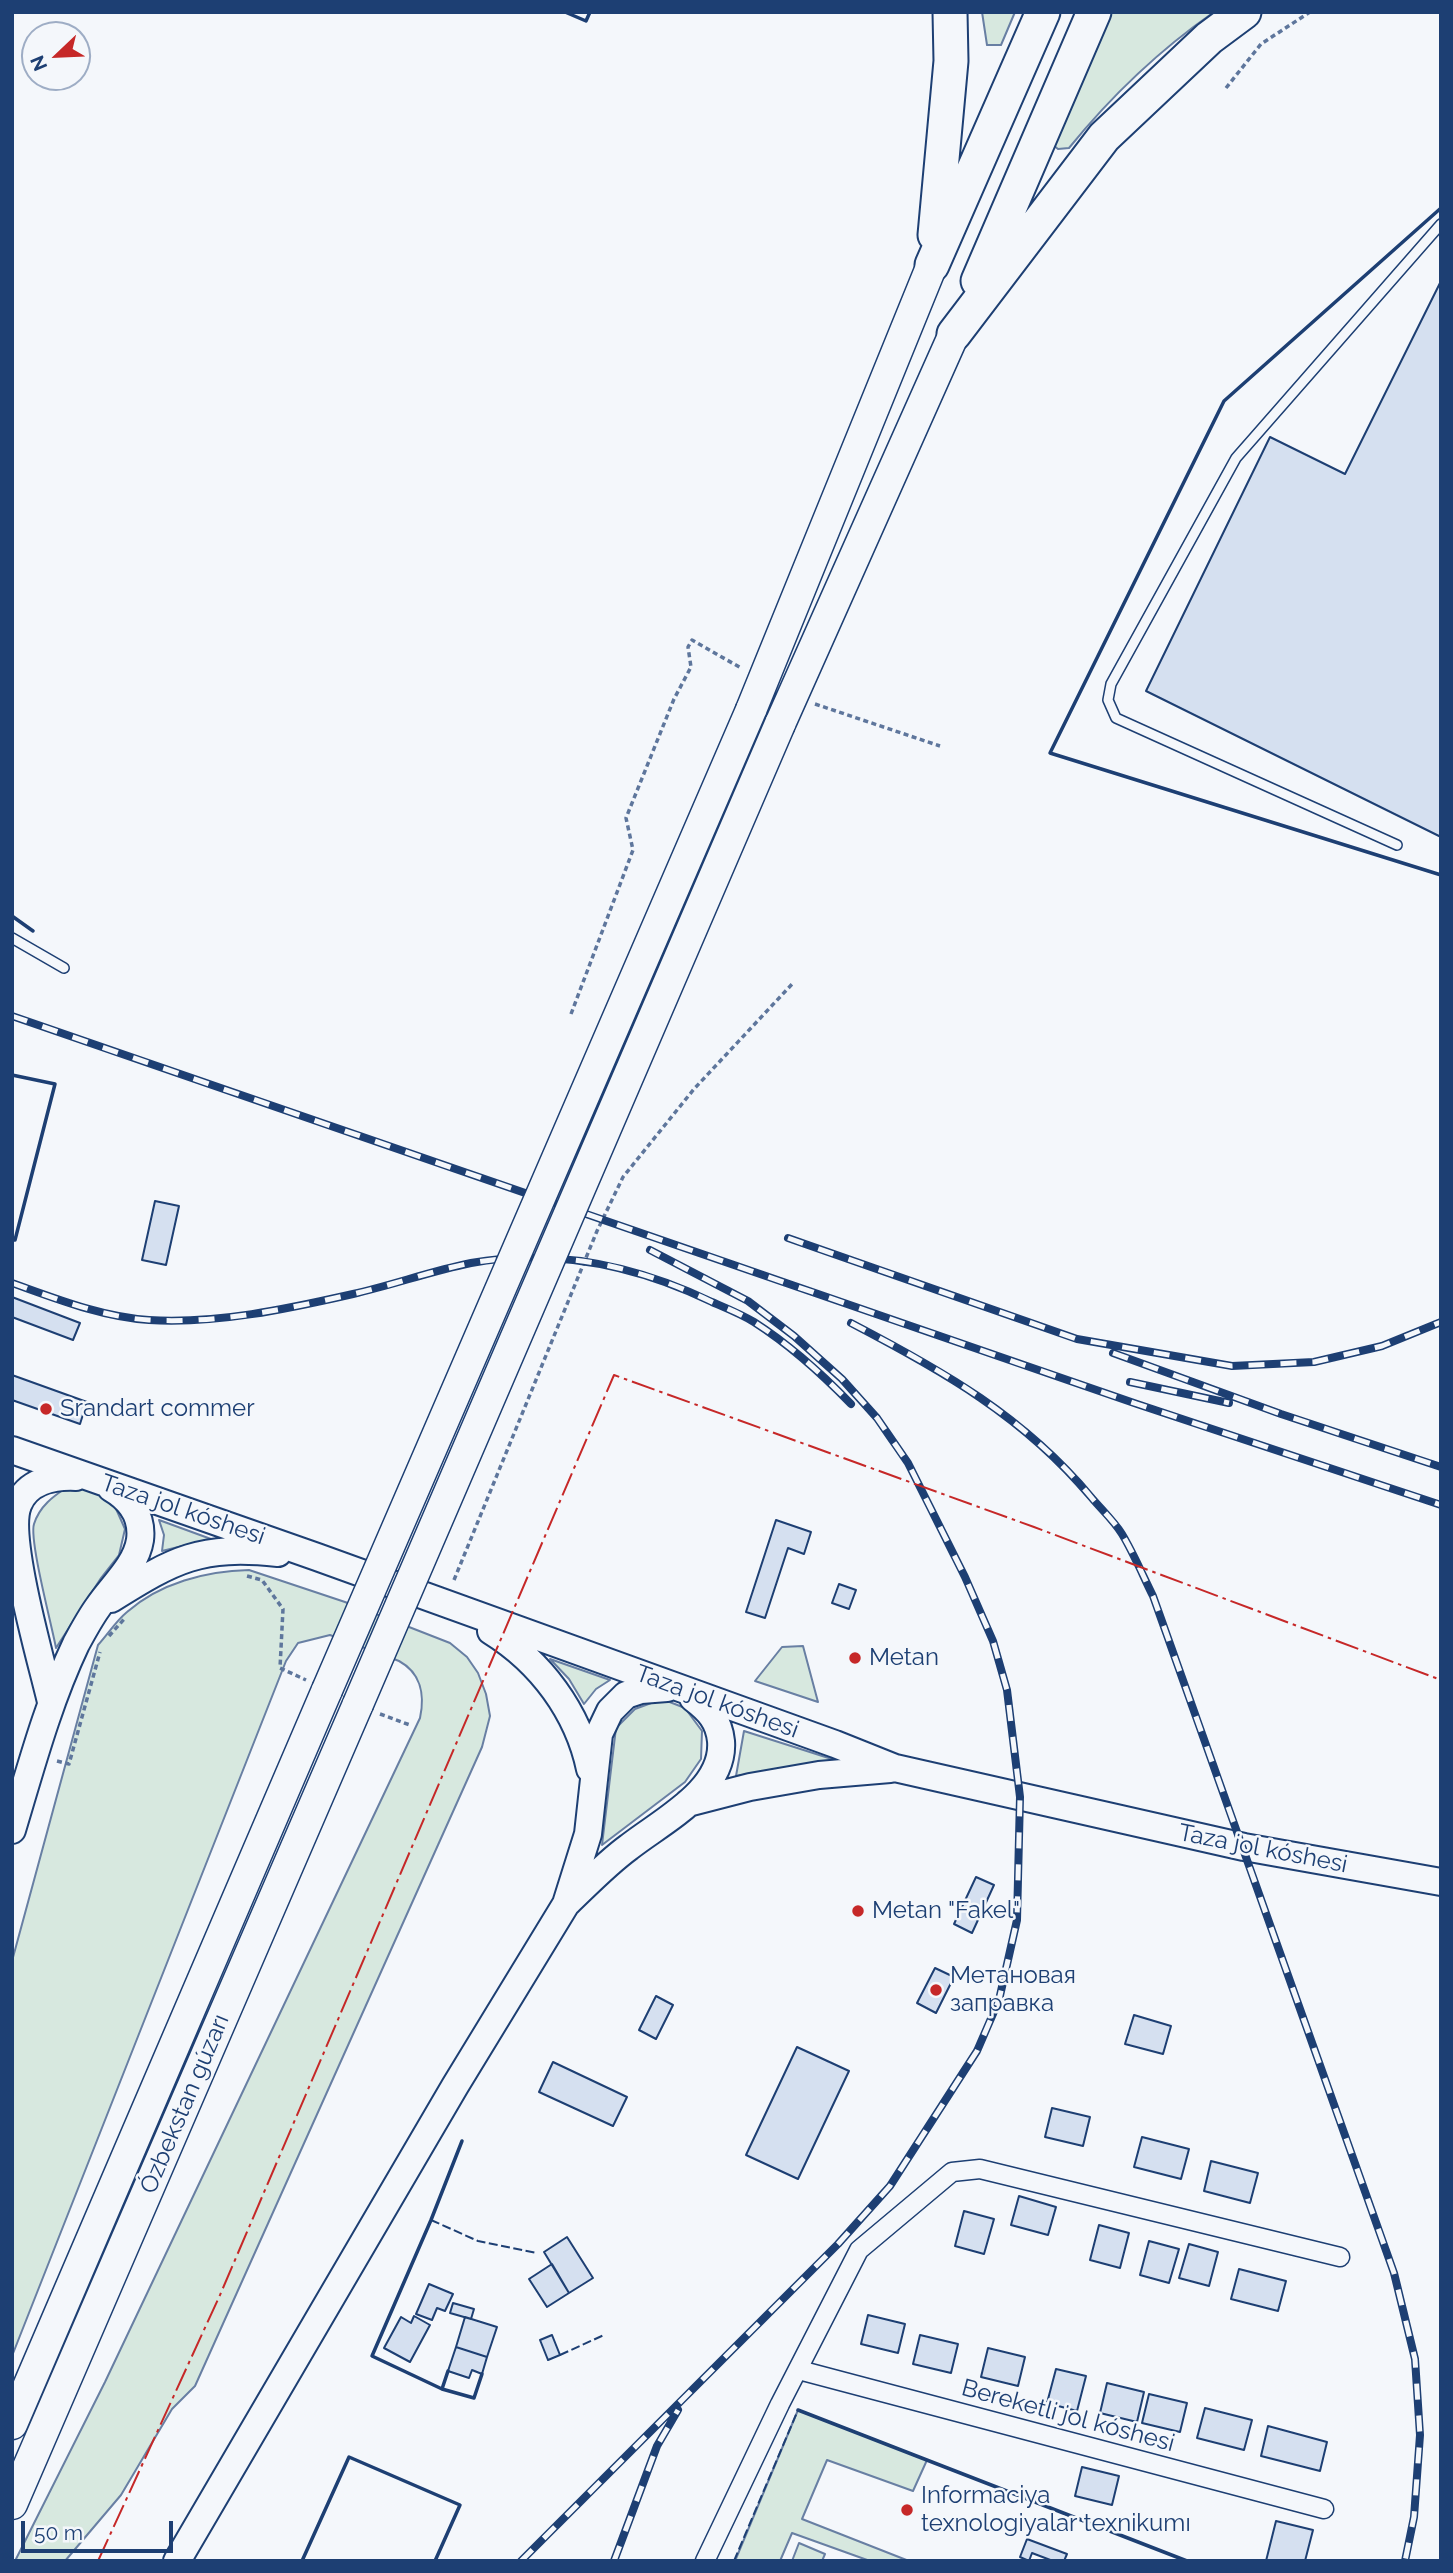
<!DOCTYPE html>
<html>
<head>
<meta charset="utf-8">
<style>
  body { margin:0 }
  #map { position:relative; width:1453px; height:2573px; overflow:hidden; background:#f4f7fb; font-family:Raleway,sans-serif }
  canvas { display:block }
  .frame { position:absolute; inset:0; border:14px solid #1d3f73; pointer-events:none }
  .north { position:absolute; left:21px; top:21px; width:70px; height:70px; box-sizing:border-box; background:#f4f7fb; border:2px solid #9eadc5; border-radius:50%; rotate:247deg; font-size:19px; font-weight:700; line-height:28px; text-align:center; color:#1d3f73 }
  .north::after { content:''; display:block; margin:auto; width:24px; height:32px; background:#c62828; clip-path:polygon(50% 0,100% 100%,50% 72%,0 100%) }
  .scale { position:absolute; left:21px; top:2521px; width:152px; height:32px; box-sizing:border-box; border:4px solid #1d3f73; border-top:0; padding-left:9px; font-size:21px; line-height:24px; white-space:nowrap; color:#1d3f73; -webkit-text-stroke:5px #f4f7fb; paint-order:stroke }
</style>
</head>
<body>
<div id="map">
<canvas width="1453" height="2573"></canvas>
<div class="frame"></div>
<div class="north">N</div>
<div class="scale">50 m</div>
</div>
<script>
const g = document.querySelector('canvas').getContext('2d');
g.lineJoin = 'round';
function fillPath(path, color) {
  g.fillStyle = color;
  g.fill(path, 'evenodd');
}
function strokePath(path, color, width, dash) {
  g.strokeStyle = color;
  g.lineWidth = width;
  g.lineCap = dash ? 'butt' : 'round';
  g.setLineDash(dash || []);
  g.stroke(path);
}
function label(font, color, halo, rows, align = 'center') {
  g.font = font + ' Raleway,sans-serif';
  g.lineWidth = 5;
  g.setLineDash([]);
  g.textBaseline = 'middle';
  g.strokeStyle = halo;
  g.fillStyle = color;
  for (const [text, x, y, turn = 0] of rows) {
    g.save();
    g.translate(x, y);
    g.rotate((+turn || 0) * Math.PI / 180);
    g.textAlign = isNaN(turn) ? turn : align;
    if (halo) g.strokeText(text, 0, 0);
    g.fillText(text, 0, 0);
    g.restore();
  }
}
const green = new Path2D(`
  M982 12H1015L1001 45H987Z
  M1104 12H1214C1158 51 1112 95 1069 148L1058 149 1053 145Z
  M70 1485 92 1487 113 1502 125 1529 119 1555 101 1578 56 1648C52 1626 29 1540 34 1524 40 1505 54 1496 70 1485Z
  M159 1520 211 1539 162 1551 164 1535Z
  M249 1570 345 1602 450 1643 467 1657 478 1673 486 1694 490 1716 482 1747 195 2386 172 2409 121 2495 65 2561H15L105 2382 420 1718C425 1695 421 1673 399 1661L330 1635 298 1643 286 1661 12 2356V1961L98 1645C108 1634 116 1621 127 1612 160 1583 206 1571 249 1570Z
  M803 1646 818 1702 755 1681 782 1647Z
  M550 1659 610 1680 596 1689 584 1704 569 1679Z
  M662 1699 685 1708 702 1731 701 1759 685 1782 602 1845 616 1728 635 1709Z
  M744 1731 838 1761 736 1776Z
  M798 2410 927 2460 913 2491 827 2460 802 2519 909 2561H870L792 2533 780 2561H735Z
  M799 2543 825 2554 822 2561H792Z`);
fillPath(green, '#d7e8df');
strokePath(green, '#687fa3', 2);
const building = new Path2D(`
  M1441 281V837L1146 691 1270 437 1345 474Z
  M155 1201 179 1206 166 1265 142 1260Z
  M12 1297 80 1323 73 1340 12 1317Z
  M12 1375 87 1402 80 1424 12 1400Z
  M776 1520 811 1532 804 1554 788 1548 765 1618 746 1612Z
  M839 1584 856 1590 849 1609 832 1603Z
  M976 1877 994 1885 972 1933 954 1924Z
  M935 1968 954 1977 936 2013 917 2003Z
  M656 1996 673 2005 656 2039 639 2030Z
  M1134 2015 1171 2026 1163 2054 1125 2044Z
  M797 2047 849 2071 798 2179 746 2155Z
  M553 2062 627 2097 613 2126 539 2092Z
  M1052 2108 1090 2117 1083 2146 1045 2137Z
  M1142 2137 1189 2149 1181 2179 1134 2167Z
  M1211 2161 1258 2173 1250 2203 1204 2191Z
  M1019 2196 1056 2207 1048 2235 1011 2225Z
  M964 2211 994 2219 984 2254 955 2246Z
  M1099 2225 1129 2233 1120 2268 1090 2260Z
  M567 2237 593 2278 569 2293 544 2252Z
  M1149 2241 1179 2249 1169 2283 1140 2275Z
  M1189 2244 1218 2252 1209 2286 1179 2278Z
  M552 2264 569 2293 547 2307 529 2279Z
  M1239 2269 1286 2281 1278 2311 1231 2299Z
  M429 2284 453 2294 445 2311 437 2308 432 2320 416 2314Z
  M453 2303 474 2309 471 2319 450 2313Z
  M868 2315 905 2324 898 2353 861 2344Z
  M414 2316 430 2325 410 2362 384 2348 401 2317 411 2323Z
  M465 2317 497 2327 487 2357 456 2347Z
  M552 2335 560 2355 548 2360 540 2340Z
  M920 2335 958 2344 951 2373 913 2364Z
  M456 2347 487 2357 482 2374 472 2370 469 2378 448 2371Z
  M988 2348 1025 2357 1018 2386 981 2377Z
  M1056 2369 1086 2376 1077 2411 1047 2403Z
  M1107 2383 1144 2392 1137 2422 1100 2413Z
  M1149 2394 1187 2403 1180 2432 1142 2423Z
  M1205 2408 1252 2420 1244 2450 1197 2438Z
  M1268 2426 1327 2442 1320 2471 1261 2456Z
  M1082 2467 1119 2476 1112 2505 1075 2496Z
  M1276 2521 1313 2530 1305 2561H1266Z
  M1027 2539 1067 2554 1064 2561H1053L1032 2553 1029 2561 1020 2557Z`);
fillPath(building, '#d5e0f0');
strokePath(building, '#1d3f73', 2);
const lane = new Path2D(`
  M1397 845 1116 718 1108 700 1111 684 1236 458 1441 224
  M12 938 64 968`);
const street = new Path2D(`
  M799 2370 1324 2509
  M705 2561 780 2404 859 2250 952 2172 980 2169 1340 2257`);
const secondary = new Path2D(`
  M12 1450 317 1557 835 1744 895 1768 1244 1847 1441 1882
  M111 1599C175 1559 200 1545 278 1553
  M491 1631C541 1662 578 1712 590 1769
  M51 1702C42 1663 5 1537 18 1505 27 1481 54 1476 76 1477
  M688 1803 750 1787 819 1775 890 1769
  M12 1830C31 1767 48 1703 76 1644 83 1631 90 1618 98 1607 112 1586 136 1566 140 1540 143 1517 130 1499 111 1488
  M568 1902C588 1883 607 1863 629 1847 662 1821 725 1790 721 1741 719 1721 709 1710 693 1698
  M177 2561 455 2086 566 1904 588 1834 599 1734 610 1711 626 1695 641 1690 667 1688`);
const primary = new Path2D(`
  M751 710 932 265
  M780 724 954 334
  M12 2424 327 1690
  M12 2504 358 1704`);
const highway = new Path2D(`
  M935 235 951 61 950 12
  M932 265 1043 12
  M978 281 1094 12
  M954 334 1104 137 1209 38 1244 12`);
strokePath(lane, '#1d3f73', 12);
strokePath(street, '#1d3f73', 21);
strokePath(secondary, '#1d3f73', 30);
strokePath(primary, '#1d3f73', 33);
strokePath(highway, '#1d3f73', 37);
strokePath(new Path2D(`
  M1226 88 1261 44 1310 12
  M815 704 940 746
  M571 1014 633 850 626 818 674 699 691 667 688 647 692 640 741 668
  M247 1576 262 1580 283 1609 280 1668 306 1680
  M454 1580 597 1231 623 1177 694 1089 794 982
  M109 1636 125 1618
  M380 1714 410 1725
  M57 1761 69 1764 100 1652`), '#5e769c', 3.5, [5, 3.5]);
strokePath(lane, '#f4f7fb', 9);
strokePath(street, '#f4f7fb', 18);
strokePath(secondary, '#f4f7fb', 26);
strokePath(primary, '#f4f7fb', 30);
strokePath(highway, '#f4f7fb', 33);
const rail = new Path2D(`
  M12 1016 1137 1404 1441 1505
  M788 1238 1077 1339 1232 1366 1314 1362 1382 1346 1441 1322
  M12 1283C57 1299 102 1317 149 1320 217 1324 287 1309 353 1294 393 1285 431 1271 471 1263 555 1248 635 1265 712 1302 726 1308 741 1314 754 1322 790 1345 822 1374 851 1404
  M851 1323C943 1371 1023 1416 1091 1497 1101 1509 1114 1521 1122 1534 1134 1554 1143 1576 1153 1596L1394 2273 1415 2359 1420 2435 1414 2517 1405 2561
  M1113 1353 1281 1414 1441 1467
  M1130 1382 1229 1403
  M521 2561 838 2244 890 2186 977 2051 999 2000 1017 1920 1020 1797 1007 1690 993 1641 965 1577 908 1463 877 1418 842 1379 794 1336 748 1301 650 1250
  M614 2561 657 2446 678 2410`);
strokePath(rail, '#1d3f73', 8);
strokePath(rail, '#f4f7fb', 5, [16]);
const primaryBridge = new Path2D(`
  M327 1690 751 710
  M358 1704 780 724`);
strokePath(primaryBridge, '#1d3f73', 33, []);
strokePath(primaryBridge, '#f4f7fb', 30);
strokePath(new Path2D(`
  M431 2220 478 2241 537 2253
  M560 2355 604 2335
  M734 2561 798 2410`), '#1d3f73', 2, [9, 3.5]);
strokePath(new Path2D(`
  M565 12 586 21 590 12
  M1441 208 1224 401 1050 753 1441 875
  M12 916 33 931
  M12 1075 55 1084 15 1240H12
  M462 2141 431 2220 372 2356 442 2389 474 2398 482 2374
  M442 2389 448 2371
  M798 2410 1187 2561
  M302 2561 349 2457 460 2505 435 2561`), '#1d3f73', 3.5);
strokePath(new Path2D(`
  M98 2561 220 2295 614 1375 1034 1527 1441 1680`), '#c62828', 2, [24, 5, 3.5, 5]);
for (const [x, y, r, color] of [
  [46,1409,7,"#c62828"],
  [855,1658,7,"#c62828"],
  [858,1911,7,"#c62828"],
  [936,1990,7,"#c62828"],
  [907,2510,7,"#c62828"]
]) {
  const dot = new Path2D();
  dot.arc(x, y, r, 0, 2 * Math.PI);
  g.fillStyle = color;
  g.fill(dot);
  strokePath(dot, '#f4f7fb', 2.5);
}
label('24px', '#1d3f73', '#f4f7fb', [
  ["Srandart commer",60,1409],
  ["Metan",869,1658],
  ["Metan \"Fakel\"",872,1911],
  ["Метановая",950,1976],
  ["заправка",950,2004],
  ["Informaciya",921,2496],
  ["texnologiyalar texnikumı",921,2524]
], 'left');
label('24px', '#1d3f73', '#f4f7fb', [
  ["Taza jol kóshesi",183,1510,19],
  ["Taza jol kóshesi",717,1702,20],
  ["Taza jol kóshesi",1263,1849,11],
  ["Ózbekstan gúzarı",185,2104,-67],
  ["Bereketli jol kóshesi",1068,2416,15]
]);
</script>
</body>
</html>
